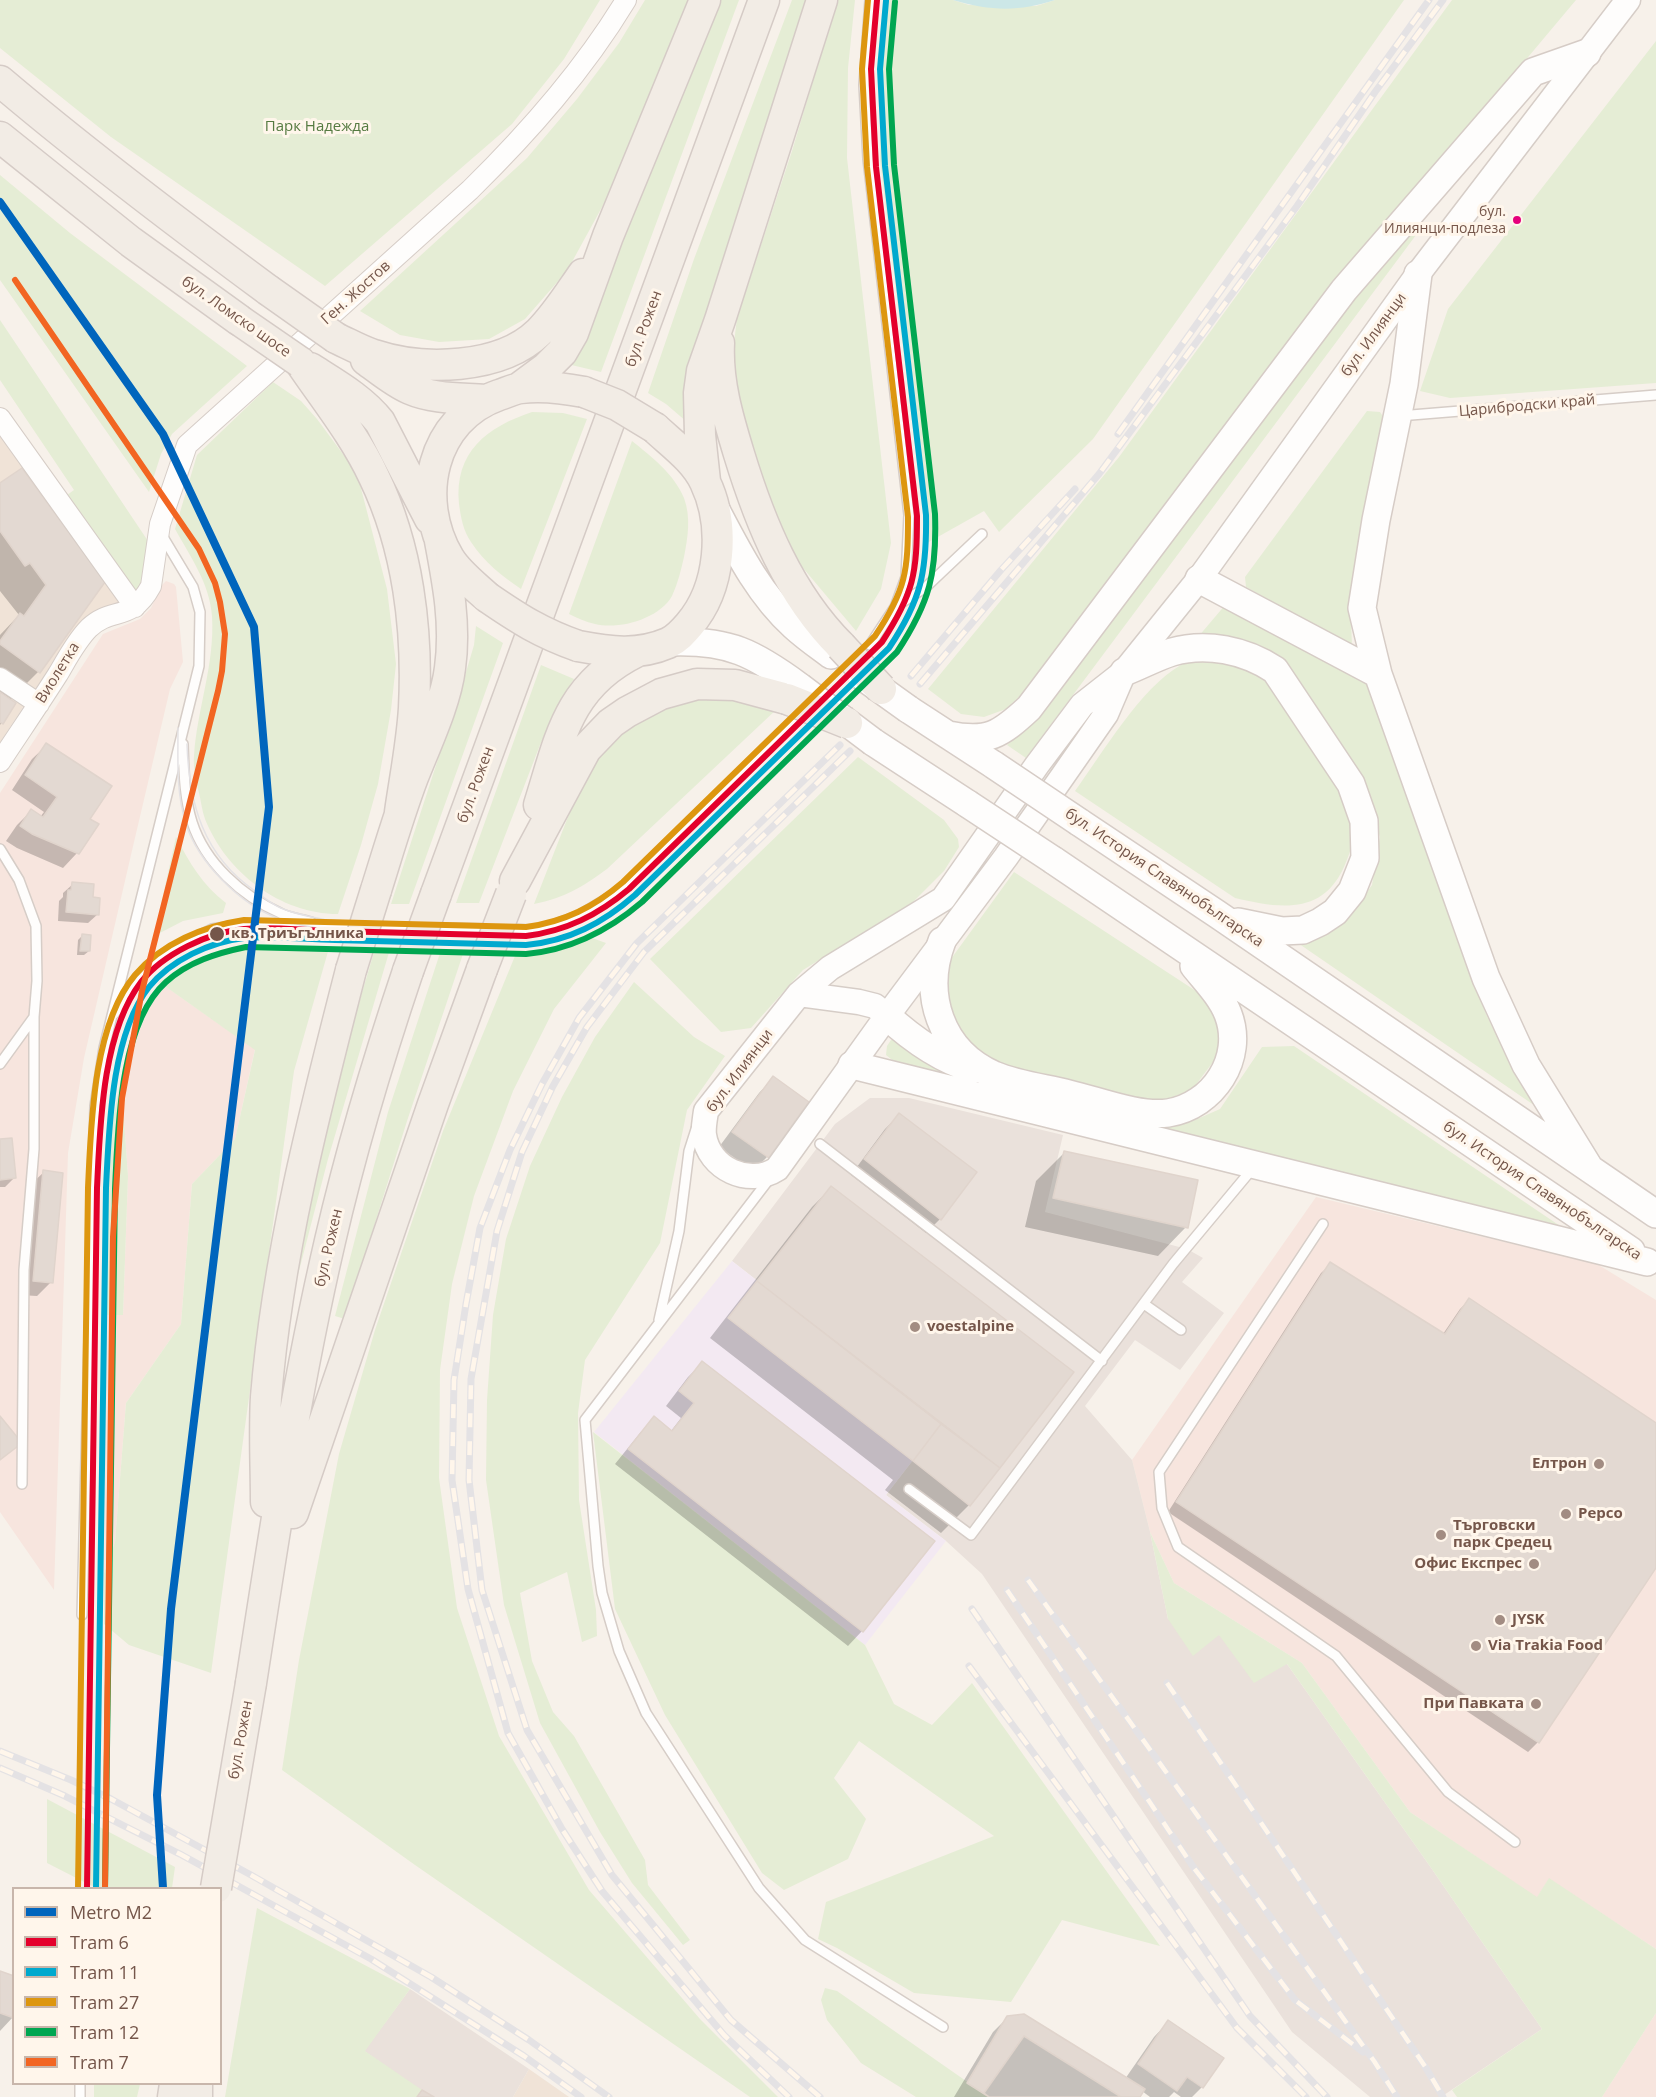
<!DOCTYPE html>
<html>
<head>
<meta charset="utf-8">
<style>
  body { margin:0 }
  #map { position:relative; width:1656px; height:2097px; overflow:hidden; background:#f7f1ea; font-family:"Open Sans",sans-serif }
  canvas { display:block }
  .legend { position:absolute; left:12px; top:1887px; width:210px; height:198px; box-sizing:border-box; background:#fff6eb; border:2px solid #c8b6ab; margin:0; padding:8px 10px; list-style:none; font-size:18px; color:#75564a }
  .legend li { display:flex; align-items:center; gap:12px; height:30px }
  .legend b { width:30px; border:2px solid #c8b6ab }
</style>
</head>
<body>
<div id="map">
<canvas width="1656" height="2097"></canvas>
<ul class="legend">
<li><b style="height:8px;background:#0065bd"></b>Metro M2</li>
<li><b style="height:8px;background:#e4002b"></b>Tram 6</li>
<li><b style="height:8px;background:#00a9ce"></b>Tram 11</li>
<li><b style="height:8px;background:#dd960f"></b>Tram 27</li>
<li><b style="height:8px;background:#00a651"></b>Tram 12</li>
<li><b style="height:8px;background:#f26522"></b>Tram 7</li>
</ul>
</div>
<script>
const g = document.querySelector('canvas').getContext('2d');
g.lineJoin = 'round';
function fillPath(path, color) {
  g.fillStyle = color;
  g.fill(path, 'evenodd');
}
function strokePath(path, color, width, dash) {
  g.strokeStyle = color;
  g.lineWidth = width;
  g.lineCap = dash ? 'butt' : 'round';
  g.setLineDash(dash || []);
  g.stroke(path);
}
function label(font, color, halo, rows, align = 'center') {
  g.font = font + ' "Open Sans",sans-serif';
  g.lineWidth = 6;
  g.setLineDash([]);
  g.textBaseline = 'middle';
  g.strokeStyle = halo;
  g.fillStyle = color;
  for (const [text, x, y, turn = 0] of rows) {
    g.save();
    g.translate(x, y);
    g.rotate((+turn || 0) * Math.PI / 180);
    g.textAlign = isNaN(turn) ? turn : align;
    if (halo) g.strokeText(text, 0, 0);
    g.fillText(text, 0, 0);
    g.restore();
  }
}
fillPath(new Path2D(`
  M0 433 123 600 23 707 0 743Z
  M529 2069 569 2097H513Z`), '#f0e3d7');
fillPath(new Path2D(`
  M166 581 174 584 176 587 183 662 170 689 134 842 84 1058 68 1153 54 1590 0 1512V793L103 634 140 619 151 608 161 586Z
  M159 982 255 1049 235 1139 192 1184 181 1324 126 1403 115 1542 104 1573 106 1315H123L128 1176 121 1078Z
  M1316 1197 1597 1264 1656 1300V1949L1549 1879 1537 1898 1410 1812 1302 1663 1174 1583 1150 1532 1132 1460Z
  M1656 2013V2097H1602Z`), '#f7e5de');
fillPath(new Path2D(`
  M870 1098H909L1063 1135 1045 1212 1187 1249 1203 1258 1182 1282 1224 1313 1180 1370 1135 1340 1085 1406 1132 1460 1150 1532 1168 1619 1219 1635 1287 1664 1427 1862 1542 2029 1441 2097H1370L1292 2032 982 1574 946 1541 886 1495 941 1424 732 1261 835 1124Z
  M410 1989 529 2069 513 2097H420L422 2092 364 2051Z`), '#eae1db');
fillPath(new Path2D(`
  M732 1261 941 1424 886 1495 946 1541 865 1645 594 1432Z`), '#f3e9f2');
fillPath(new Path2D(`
  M0 0H600L564 59 512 124 325 286 111 137 0 48Z
  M645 0H690L613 187 567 271 525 319 489 339 439 342 400 335 360 311 527 158 577 99 619 43Z
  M721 0H739L601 372 563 363 599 297Z
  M792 0H808L687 422 666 404 648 393 694 259Z
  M837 0H855L848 68 847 158 891 543 881 589 856 631 798 562 773 516 729 384 737 318 792 151Z
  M886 0H953L969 5 1036 6 1055 0H1404L1093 439 999 532 984 511 927 543 880 160 881 59Z
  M1452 0H1576L1346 274 1022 694 1006 709 984 717 961 714 928 689 1119 457Z
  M1656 41V383L1450 398 1420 391 1448 309Z
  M0 175 70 233 247 366 172 434 161 454 149 492 0 280Z
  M1425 223 1026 758 1007 745 1042 715 1370 277 1407 234Z
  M0 320 150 544 142 589 133 596 63 498 74 490 0 380Z
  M273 382 301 401 317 419 357 473 387 589 396 664 391 710 378 784 361 845 338 914C280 914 226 872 205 819 202 811 201 801 199 793 196 781 193 768 194 756 197 709 215 665 212 616 210 584 190 556 175 529L197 455Z
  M1367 411 1380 412 1386 421 1360 537 1350 593 1352 646 1246 587 1245 577Z
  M532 412 563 413 587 419 521 589C502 576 484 562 471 542 463 530 461 518 459 504 454 452 487 427 532 412Z
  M632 441C652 457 674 474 684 498 691 517 688 537 684 557 681 570 678 583 672 596 659 619 619 630 595 624 586 622 577 618 569 614Z
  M1226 604 1354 669 1375 689 1387 717 1455 935 1486 1014 1513 1069 1544 1112 1292 939 1338 926 1353 912 1372 885 1380 837 1364 783 1268 652C1243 638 1227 636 1198 637Z
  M476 626 503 643 409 904H391L464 679 474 645Z
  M1208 658C1233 664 1254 669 1275 685 1285 693 1300 722 1307 734 1324 760 1352 796 1354 827 1355 840 1349 855 1344 867 1322 916 1278 908 1235 898L1075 791C1102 754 1141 687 1181 665 1188 661 1200 660 1208 658Z
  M541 665 574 679 564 695 540 745 479 903H456Z
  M708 694 778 708 607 869C582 887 565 898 534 904L573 804 605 745 651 710Z
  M858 757 944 820 958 839 959 847 944 871 913 902 803 970 751 1028 721 1032 650 959Z
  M176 837C189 862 203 886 226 903L223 913 183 921 154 936Z
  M1014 872 1199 993 1214 1013 1221 1034 1216 1058 1192 1090 1164 1100 1129 1101 975 1058 944 1002 948 963Z
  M592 938 606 943 554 1009 513 1091 474 1196 452 1284 440 1370 439 1478 457 1608 499 1736 589 1890 700 2019 778 2097H750L415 1865 282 1770 299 1660 339 1454 375 1330 443 1131 515 956C543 955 566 947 592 938Z
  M252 946 329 948 294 1071 211 1673 129 1645 104 1624V1573L115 1542 126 1403 181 1324 192 1184 235 1139 255 1050 159 982 196 959Z
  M375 949H390L328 1159 293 1294V1284C316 1171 341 1059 375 949Z
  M441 950 464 951 407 1121 345 1319 335 1316 388 1112Z
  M634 982 694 1037 725 1056 687 1110 660 1243 585 1360 578 1413 579 1500 596 1610 597 1636 582 1642 567 1572 520 1593 532 1661 553 1712 574 1736 645 1860 648 1885 690 1940 683 1945 632 1883 600 1832 540 1723 504 1605 486 1480 487 1400 493 1315 506 1239 530 1166 562 1097 595 1037Z
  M891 1040H901L1173 1124 1195 1120 1220 1109 1262 1047 1294 1046 1569 1232 901 1067 886 1055 887 1046Z
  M121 1078 128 1176 123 1315H106L107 1231 112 1124Z
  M593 1432 865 1645 894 1704 932 1725 972 1683 1160 1946 1062 1920 1011 2002 914 1993 837 1948 818 1939 826 1902 994 1836 859 1741 834 1778 866 1819 848 1859 784 1890 762 1873 665 1715 615 1609Z
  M1150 1532 1174 1583 1302 1663 1410 1812 1537 1897 1549 1878 1656 1949V2013L1602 2097H1457L1452 2090 1542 2029 1427 1862 1287 1664 1254 1683 1219 1635 1193 1656 1168 1619Z
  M47 1799 175 1867 172 1888H94V1887L47 1863Z
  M257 1908 410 1989 365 2051 422 2090 417 2097H225Z
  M825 1988 837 1991 989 2097H916L861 2063 827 2020 821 2000Z
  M94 2084H140L137 2097H94Z`), '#e5edd5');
fillPath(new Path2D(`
  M953 0H1055C1019 12 990 11 953 0Z`), '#cce7e7');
fillPath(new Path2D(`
  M0 485 103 582 38 672 10 700 14 704 0 725V635L19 615 0 591Z
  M47 745 88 819 97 825 77 853 63 868 17 848 6 841 17 825 31 811 40 817 44 812 12 790 32 759Z
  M73 884 92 899 98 914 88 923 58 921 59 901 63 897V893Z
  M82 936 89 951 84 955H77L78 940Z
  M773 1078 807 1102 767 1157 753 1171 719 1147 759 1093Z
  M899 1115 940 1219 926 1233 851 1175 885 1129Z
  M0 1141 15 1177 5 1187H0Z
  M1065 1152 1186 1227 1158 1256 1025 1227 1036 1181Z
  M44 1172 51 1282 37 1296 19 1295 29 1186Z
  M831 1188 1072 1372 969 1505 941 1533 885 1490 893 1480 710 1338 812 1207Z
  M1331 1264 1443 1334 1460 1309 1469 1300 1656 1425V1565L1538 1742 1528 1752 1168 1512 1321 1273Z
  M702 1363 862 1631 848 1646 615 1464 640 1433 654 1418 671 1431 681 1418 666 1406 688 1377Z
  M0 1973 13 2017 0 2031Z
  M1008 2017 1125 2079 1154 2037 1168 2022 1202 2087 1192 2097H1181L1174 2092 1169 2097H1150L1142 2091 1138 2097H954L993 2032Z`), '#0003');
const building = new Path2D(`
  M22 468 105 582 40 673 0 644V641L20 613 24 616 46 585 30 563 25 566 0 531V483Z
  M0 692 16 703 3 724 0 722Z
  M46 743 112 786 90 819 99 824 79 854 32 834 20 826 31 809 43 817 57 797 25 775Z
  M72 882 94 884 93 897 100 898 99 915 66 912 68 890H71Z
  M82 934 91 935 90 951H80Z
  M773 1076 809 1102 769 1158 732 1132Z
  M899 1113 977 1172 941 1220 864 1159Z
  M12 1138 16 1178 0 1180V1139Z
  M1064 1151 1198 1180 1188 1228 1053 1198Z
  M43 1170 63 1173 53 1283 33 1281Z
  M831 1186 1074 1372 1000 1468 757 1281Z
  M1330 1262 1445 1334 1469 1298 1656 1423V1568L1539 1743 1176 1502Z
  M757 1281 941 1424 913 1461 728 1318Z
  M702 1361 935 1541 863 1632 628 1449 654 1416 672 1431 694 1403 679 1391Z
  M0 1416 22 1443 0 1460Z
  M941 1424 1000 1468 970 1506 913 1461Z
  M0 1971 14 1976V2018L0 2013Z
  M1024 2014 1145 2089 1140 2097H989L967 2083 1007 2016Z
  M1168 2020 1224 2058 1203 2088 1187 2077 1177 2091 1138 2064Z
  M1024 2036 1121 2097H989L984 2093Z
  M422 2090 434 2097H417Z`);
fillPath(building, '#e3d9d2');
strokePath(building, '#e0d4cc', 1.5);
const service = new Path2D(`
  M870 0 864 85 868 159 909 515 906 577 895 607 870 645
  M1399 416 1656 395
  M895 607 926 587 982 534
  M183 744C184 770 184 797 192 822 205 863 242 896 280 913 289 918 301 919 311 922
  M0 849 19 880 36 926 37 981 34 1017 0 1064
  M114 1014 149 966 184 943 212 929 246 924 539 930 578 916 618 892 735 780 799 715
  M820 1144 1102 1361
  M770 1178 585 1420 598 1566 602 1593 619 1651 646 1713 759 1888 805 1940 943 2027
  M1323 1224 1159 1472 1162 1508 1178 1547 1336 1656 1448 1792 1515 1842
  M1144 1304 1181 1330
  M659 1320 679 1231 689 1151 697 1126
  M22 1484 24 1270 34 1149V1017
  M909 1489 971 1535 1173 1264 1253 1168
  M82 1615 95 1106 104 1048 199 666 200 612 193 587 160 532
  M80 2097V2084`);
const minor = new Path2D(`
  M0 418 135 607
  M0 678 39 704
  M0 762C19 733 39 704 58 674 67 659 76 641 89 628 112 606 131 623 151 586L160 524 187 445 470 190C529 132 583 71 626 0`);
const tertiary = new Path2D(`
  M1124 672 1106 714 1060 780 1006 857 887 1016 777 1169C749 1187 709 1169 704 1135 703 1127 705 1119 706 1111L799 994 830 968 943 899 1037 765 1082 705 1124 672 1199 579 1418 274 1628 0
  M799 994 859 1002 875 1006 887 1016`);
const secondary = new Path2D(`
  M1418 274 1404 384 1376 520 1362 608 1378 674 1486 978 1526 1065 1590 1169
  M716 510C738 552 759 594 794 626 806 637 819 646 831 655
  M1199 579 1378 674
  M671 642C729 640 754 653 800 687
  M1124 672C1140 666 1156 657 1172 652 1206 642 1245 650 1275 670L1351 784 1364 821 1365 858 1352 891 1335 912 1320 922 1303 930 1282 931 1238 922
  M908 709 994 765
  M948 735C988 743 1000 735 1029 708L1344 290 1533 72 1587 53
  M873 742 968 804
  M1079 822 1217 914 1656 1214
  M1053 860 1631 1251
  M942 941C922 994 940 1051 994 1075 1018 1085 1045 1088 1069 1094 1099 1101 1138 1117 1168 1113 1213 1106 1245 1058 1228 1014 1221 996 1206 981 1194 966
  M887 1016C912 1039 940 1059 973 1069
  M852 1065 1647 1262`);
const primary = new Path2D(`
  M0 81C86 154 176 222 268 290
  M0 137 131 242 239 320
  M336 338C349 344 361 351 374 355 422 371 500 370 539 332 556 315 569 294 583 274
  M719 343C717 381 728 418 739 454 760 523 789 594 841 646
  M366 360C380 370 394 382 410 389 433 399 461 398 485 400
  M300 362C325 399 355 436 374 477 408 547 418 630 414 708 412 742 405 777 400 812
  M310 368C335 384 362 399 380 422L430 519
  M519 388 546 368 562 352 573 333 608 236 705 0
  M705 481 700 435 699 393 702 371 720 320 822 0
  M487 597C474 585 458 573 449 558 414 499 431 419 499 395 506 393 513 389 521 388 542 385 563 388 584 392
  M578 646C610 652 638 656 668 643 677 639 683 632 689 625 721 588 726 526 705 482 695 460 672 444 655 428
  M539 805C560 739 567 686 636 652
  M515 881 586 749 611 723 627 712 661 694 697 684 735 685 787 699
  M376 890C388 852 399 814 413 777 426 744 446 702 450 668 456 625 448 583 440 541
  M436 894 764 0
  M266 1502C266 1467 264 1432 266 1397 278 1252 315 1110 351 970
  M293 1513 433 1104 482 969
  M251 1683C274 1535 296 1387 330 1241 351 1150 378 1060 408 971
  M173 2097 175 2084
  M197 2097V2084`);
strokePath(service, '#d6cdc7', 12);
strokePath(minor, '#d6cdc7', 22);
strokePath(tertiary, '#d6cdc7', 27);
strokePath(secondary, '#d6ccc6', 30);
strokePath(primary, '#d5cbc6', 33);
strokePath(service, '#fefdfc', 9);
strokePath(minor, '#fefdfc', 20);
strokePath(tertiary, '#fefdfc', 24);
strokePath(secondary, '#fefdfc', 27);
strokePath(primary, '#f2ece5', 30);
strokePath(new Path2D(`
  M178 728C178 760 176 793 186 824 198 862 240 904 277 918 294 925 313 927 331 931
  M187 744C189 804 203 855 255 891 264 898 275 907 286 910 300 915 316 918 331 921`), '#e4e2e4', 1.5);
const rail = new Path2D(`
  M1118 434 1429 0
  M911 676 1001 570 1075 489
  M920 684 1099 474 1297 206 1375 92 1443 0
  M1028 1580 1374 2061 1397 2097
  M1007 1590 1194 1868 1295 2000 1363 2052
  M972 1609 1250 2016 1327 2097
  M969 1666 1237 2028 1306 2097
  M1167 1683 1426 2068 1443 2097
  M0 1751 71 1780 111 1799 251 1875 431 1977 529 2040 609 2097
  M0 1768 65 1796 180 1854 371 1959 524 2056 581 2097
  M789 2097 724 2035 602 1891 562 1829 508 1733 468 1589 452 1480 454 1380 466 1304 480 1228 510 1150 542 1084 579 1018 637 943 840 745
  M820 2097 731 2020 612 1875 527 1730 482 1590 469 1480 471 1379 497 1231 522 1152 553 1086 587 1027 644 952 850 751`);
strokePath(rail, '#e4e2e4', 7);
strokePath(rail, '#fff6eb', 4.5, [14]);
const secondaryBridge = new Path2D(`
  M862 676 908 709
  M800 687 873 742
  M994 765 1079 822
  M968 804 1053 860`);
const primaryBridge = new Path2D(`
  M268 290 336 338
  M239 320 300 362
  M584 392 617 405 655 428
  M487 597C519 619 541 633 578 646
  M841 646 881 689
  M787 699 847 723
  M482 969 511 894
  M351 970 376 890
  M408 971 436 894
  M216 1888 251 1683`);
strokePath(secondaryBridge, '#d6ccc6', 30, []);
strokePath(primaryBridge, '#d5cbc6', 33, []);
strokePath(secondaryBridge, '#fefdfc', 27);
strokePath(primaryBridge, '#f2ece5', 30);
strokePath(new Path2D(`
  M87 1888 97 1188C100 1126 102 1033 141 982 163 954 209 932 244 929 274 926 305 931 335 931 399 933 462 934 526 936 566 931 598 915 629 889L882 642C914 593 917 573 917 516L876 167 871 69 877 0`), '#e4002b', 6);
strokePath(new Path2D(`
  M96 1888 106 1188C109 1129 111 1035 149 987 171 960 210 942 244 938 270 935 308 940 335 940 399 942 462 943 526 945 569 941 603 923 635 895L889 648C921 600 927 572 926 515L885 166 880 69 886 1`), '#00a9ce', 6);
strokePath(new Path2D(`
  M78 1888 88 1188C91 1124 93 1025 135 975 162 943 204 926 244 920L526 927C564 922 594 907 623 882L875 636C906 590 908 571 908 517L867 167 862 69 868 0`), '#dd960f', 6);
strokePath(new Path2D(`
  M105 1888 115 1189C118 1130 119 1024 166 982 188 962 217 953 246 947L526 954C571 950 608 931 642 902L897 652C930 602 937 573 935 514L894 165 889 69 895 2`), '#00a651', 6);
strokePath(new Path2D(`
  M15 280 199 549 215 583 220 602 225 634 222 671 218 691 142 991 122 1098 113 1237 105 1888`), '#f26522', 6);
strokePath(new Path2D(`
  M0 202 163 434 254 627 269 807 171 1609 157 1795 163 1888`), '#0065bd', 8);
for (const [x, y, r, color] of [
  [1517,220,5,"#e5007d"],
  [217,934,8,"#75564a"],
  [915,1327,6,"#a28c82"],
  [1599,1464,6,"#a28c82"],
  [1566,1514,6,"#a28c82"],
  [1441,1535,6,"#a28c82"],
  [1534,1564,6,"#a28c82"],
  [1500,1620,6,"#a28c82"],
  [1476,1646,6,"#a28c82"],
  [1536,1704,6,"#a28c82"]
]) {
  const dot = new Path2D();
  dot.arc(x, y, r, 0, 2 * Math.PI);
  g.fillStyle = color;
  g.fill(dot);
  strokePath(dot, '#fff6eb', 2);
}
label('14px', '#75564a', '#fff6eb', [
  ["бул.",1506,212],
  ["Илиянци-подлеза",1506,229]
], 'right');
label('15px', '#567b42', '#fff6eb', [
  ["Парк Надежда",317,127]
]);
label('15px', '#75564a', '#fff6eb', [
  ["Ген. Жостов",356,293,-42],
  ["бул. Ломско шосе",236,317,35],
  ["бул. Рожен",644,329,-70],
  ["бул. Илиянци",1374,335,-54],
  ["Царибродски край",1527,406,-5],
  ["Виолетка",58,673,-58],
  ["бул. Рожен",476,785,-70],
  ["бул. История Славянобългарска",1164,878,34],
  ["бул. Илиянци",740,1071,-53],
  ["бул. История Славянобългарска",1542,1191,34],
  ["бул. Рожен",329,1248,-77],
  ["бул. Рожен",241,1740,-80]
]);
label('bold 15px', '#75564a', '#fff6eb', [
  ["кв. Триъгълника",231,934]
], 'left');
label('bold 15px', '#75564a', '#fff6eb', [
  ["voestalpine",927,1327],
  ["Елтрон",1587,1464,"right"],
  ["Pepco",1578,1514],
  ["Търговски",1453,1526],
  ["парк Средец",1453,1543],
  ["Офис Експрес",1522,1564,"right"],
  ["JYSK",1512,1620],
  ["Via Trakia Food",1488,1646],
  ["При Павката",1524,1704,"right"]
], 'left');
</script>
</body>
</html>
